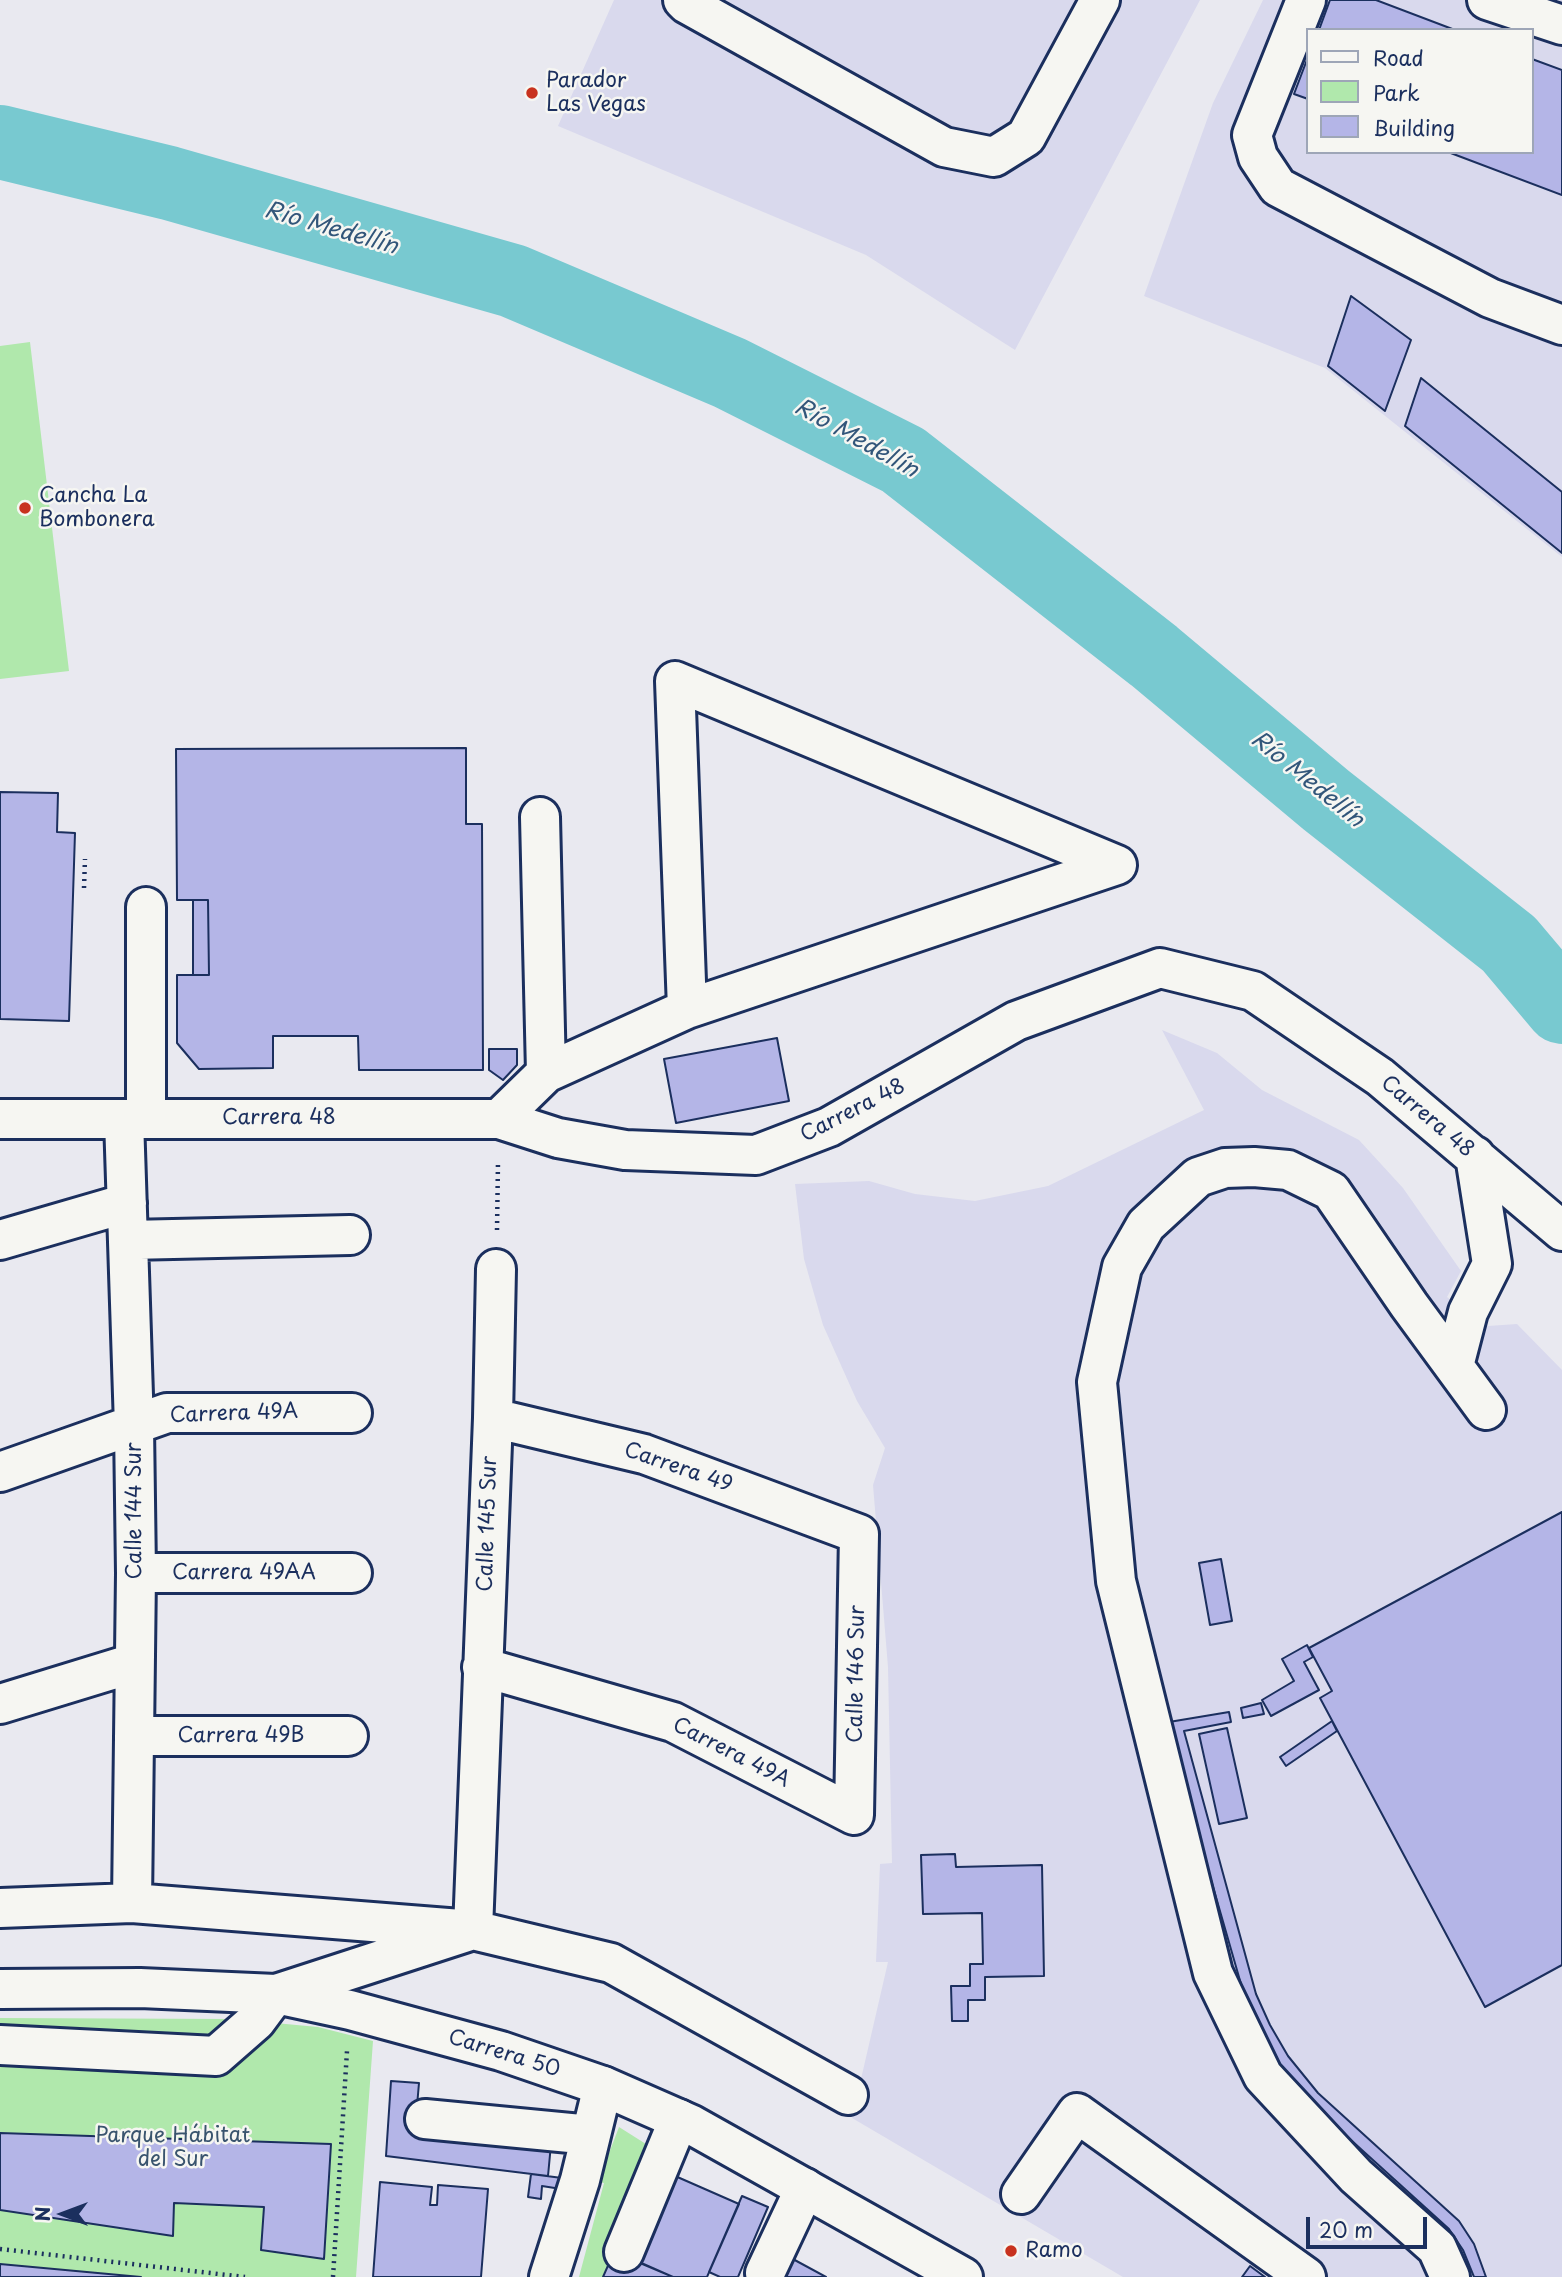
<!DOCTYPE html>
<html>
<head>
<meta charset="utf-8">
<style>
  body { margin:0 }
  #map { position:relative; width:1562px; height:2277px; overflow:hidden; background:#e9e9f0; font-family:"Playpen Sans",sans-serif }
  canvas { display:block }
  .legend { position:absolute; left:1306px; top:28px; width:228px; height:126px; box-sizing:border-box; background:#f6f6f2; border:2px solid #9ea6b7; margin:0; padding:9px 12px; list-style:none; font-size:21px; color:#1b2f5e }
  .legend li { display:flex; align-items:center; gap:14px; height:35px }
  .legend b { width:35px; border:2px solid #9ea6b7 }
  .north { position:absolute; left:28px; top:2179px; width:70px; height:70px; -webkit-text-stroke:5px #f6f6f2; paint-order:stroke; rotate:270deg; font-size:19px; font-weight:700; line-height:28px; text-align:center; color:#1b2f5e }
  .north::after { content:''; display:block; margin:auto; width:24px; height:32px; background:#1b2f5e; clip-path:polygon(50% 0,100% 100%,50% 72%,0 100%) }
  .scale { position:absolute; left:1306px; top:2217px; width:121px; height:32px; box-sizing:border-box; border:4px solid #1b2f5e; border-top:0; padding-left:9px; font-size:21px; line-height:24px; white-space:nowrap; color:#1b2f5e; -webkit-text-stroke:5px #f6f6f2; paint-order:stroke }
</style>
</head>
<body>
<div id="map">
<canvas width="1562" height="2277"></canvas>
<ul class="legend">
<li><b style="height:9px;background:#f6f6f2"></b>Road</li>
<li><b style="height:19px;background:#b0e8ac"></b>Park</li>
<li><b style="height:19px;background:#b4b5e7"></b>Building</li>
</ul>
<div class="north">N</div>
<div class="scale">20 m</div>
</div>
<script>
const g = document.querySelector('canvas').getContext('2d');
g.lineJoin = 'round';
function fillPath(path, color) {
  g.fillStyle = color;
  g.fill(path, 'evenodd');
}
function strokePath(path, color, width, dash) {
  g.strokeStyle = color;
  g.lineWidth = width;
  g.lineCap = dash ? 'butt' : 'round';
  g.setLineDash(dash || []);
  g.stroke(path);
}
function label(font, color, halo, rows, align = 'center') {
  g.font = font + ' "Playpen Sans",sans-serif';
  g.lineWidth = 5;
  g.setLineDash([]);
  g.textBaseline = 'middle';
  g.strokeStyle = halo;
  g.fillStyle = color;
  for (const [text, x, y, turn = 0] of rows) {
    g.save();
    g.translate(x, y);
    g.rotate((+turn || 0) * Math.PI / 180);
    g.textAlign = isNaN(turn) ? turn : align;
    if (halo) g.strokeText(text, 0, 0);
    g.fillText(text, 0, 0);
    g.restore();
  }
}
fillPath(new Path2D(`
  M614 0H1200L1015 350 866 255 558 126Z
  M1263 0H1562V557L1325 368 1144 296 1213 103ZM1308 30H1532V152H1308Z
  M1162 1030 1217 1053 1262 1090 1359 1140 1403 1188 1461 1271 1447 1297 1488 1326 1517 1324 1562 1370V2277H1123L852 2118 888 1962H876L880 1864 892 1863 888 1667 873 1485 885 1448 857 1401 823 1325 804 1259 795 1184 869 1181 915 1194 975 1201 1048 1186 1204 1110Z`), '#d9d9ed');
fillPath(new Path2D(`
  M30 342 69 671 0 679V346Z
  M0 2018 232 2019 318 2027 373 2041 356 2277H0Z
  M619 2127 657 2151 603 2277H579L604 2183 598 2182Z`), '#b0e8ac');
strokePath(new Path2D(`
  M0 142 169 183 513 281 730 373 903 460 1154 656 1326 800 1509 944 1562 1007`), '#78c9d0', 74);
const building = new Path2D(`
  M1330 0H1376L1455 30H1319Z
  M1308 57V99L1294 94Z
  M1532 59 1562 70V195L1448 152H1532Z
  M1351 296 1411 340 1385 411 1328 366Z
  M1421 378 1562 492V553L1405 426Z
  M466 748V824H482L483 1070H359L358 1036H273V1068L199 1069 177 1043V975H209L208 900H177L176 749Z
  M0 792 58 793 57 832 75 833 69 1021 0 1019Z
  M193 900H208L209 975H193Z
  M777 1038 789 1101 676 1123 664 1059Z
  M489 1049H517V1065L503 1080 489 1070Z
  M1562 1512V1965L1485 2007 1320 1698 1332 1691 1309 1648Z
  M1221 1559 1232 1621 1210 1625 1199 1563Z
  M1307 1645 1313 1657 1304 1662 1319 1690 1271 1716 1262 1700 1294 1681 1282 1659Z
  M1261 1703 1264 1714 1243 1718 1241 1708Z
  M1229 1712 1231 1722 1184 1731 1256 1994 1270 2025 1288 2056 1318 2093 1459 2221 1474 2244 1486 2277H1474L1463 2250 1449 2229 1309 2102 1278 2062 1245 1998 1205 1859 1169 1722Z
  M1332 1721 1337 1731 1286 1766 1280 1757Z
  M1227 1728 1247 1818 1219 1824 1199 1734Z
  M955 1854 956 1867 1042 1865 1044 1976 985 1977V2000H968V2021H952L951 1986H970V1964H983L982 1913 923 1914 921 1855Z
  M391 2081 419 2083 415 2129 551 2144 548 2176 386 2156Z
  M0 2133 331 2144 324 2259 261 2250 264 2207 174 2203 173 2236 0 2210Z
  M666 2172 739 2204 707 2277H673L630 2258Z
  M531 2174 562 2178 561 2189 542 2186 541 2199 528 2197Z
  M380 2182 432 2187 430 2205H437L438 2185 488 2189 481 2277H373Z
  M742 2196 768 2207 738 2277H720L709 2272Z
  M614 2252 673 2277H603Z
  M791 2258 826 2277H781Z
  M0 2264 141 2277H0Z
  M1250 2266 1265 2277H1242Z`);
fillPath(building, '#b4b5e7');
strokePath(building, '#1b2f5e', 2);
const minor = new Path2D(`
  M683 0 687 4 944 147 994 157 1026 137 1100 0
  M1306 0 1252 135 1258 157 1278 187 1490 298 1562 325
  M1487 0 1562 25
  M146 907V1119
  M546 1073 687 1009 1117 865 675 681 687 1009
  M0 1119H499L558 1138 625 1150 756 1155 829 1127 1016 1021 1160 968 1253 991 1380 1077 1562 1231
  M124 1119 134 1426 136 1573 132 1903
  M499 1119 546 1073 540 817
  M0 1240 127 1203
  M129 1240 350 1235
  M1454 1366 1468 1312 1492 1264 1475 1156
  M0 1472 167 1413H352
  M136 1573H352
  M482 1667 673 1722 854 1815 859 1534 644 1454 493 1418
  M0 1704 134 1663
  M134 1736H348
  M0 1908 132 1903 473 1930 611 1963 848 2095
  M0 2045 216 2056 256 2021 276 1994 473 1930 493 1418 496 1269
  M425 2119 591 2135
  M1021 2194 1077 2113 1306 2277
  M624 2252 679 2119
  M765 2273 805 2188
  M549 2277 580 2180 603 2086
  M1450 2277 1437 2248 1356 2176 1263 2076 1213 1973 1116 1581 1097 1382 1122 1267 1146 1225 1198 1177 1225 1168 1254 1167 1288 1170 1331 1191 1409 1305 1486 1410`);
const major = new Path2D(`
  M0 1989 140 1988 276 1994 350 2010 501 2051 603 2086 692 2125 963 2277`);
strokePath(minor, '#1b2f5e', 44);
strokePath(major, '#1b2f5e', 44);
strokePath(new Path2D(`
  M84 888 85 859
  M497 1230 498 1161
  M0 2249 245 2277
  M333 2277 347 2051`), '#1b2f5e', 4.5, [2, 5]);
strokePath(minor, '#f6f6f2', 38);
strokePath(major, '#f6f6f2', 38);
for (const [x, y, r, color] of [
  [532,93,7,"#c8321e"],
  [25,508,7,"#c8321e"],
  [1011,2251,7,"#c8321e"]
]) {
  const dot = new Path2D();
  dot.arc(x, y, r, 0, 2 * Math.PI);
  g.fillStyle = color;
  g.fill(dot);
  strokePath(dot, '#f6f6f2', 2.5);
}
label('21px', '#1b2f5e', '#f6f6f2', [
  ["Parador",546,81],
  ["Las Vegas",546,105],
  ["Cancha La",39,496],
  ["Bombonera",39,520],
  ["Ramo",1025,2251]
], 'left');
label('21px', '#1b2f5e', '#f6f6f2', [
  ["Carrera 48",853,1111,-27],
  ["Carrera 48",1427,1117,40],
  ["Carrera 48",279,1118],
  ["Carrera 49A",234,1414,-2],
  ["Carrera 49",678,1468,19],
  ["Calle 144 Sur",135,1511,-90],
  ["Calle 145 Sur",488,1524,-88],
  ["Carrera 49AA",244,1573],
  ["Calle 146 Sur",857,1674,-89],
  ["Carrera 49B",241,1736],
  ["Carrera 49A",731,1753,27],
  ["Carrera 50",504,2054,17]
]);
label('21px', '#39546e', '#f6f6f2', [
  ["Parque Hábitat",173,2136],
  ["del Sur",173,2160]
]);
label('italic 23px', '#32567a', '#f6f6f2', [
  ["Río Medellín",331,229,16],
  ["Río Medellín",856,439,29],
  ["Río Medellín",1307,780,39]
]);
</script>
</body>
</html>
